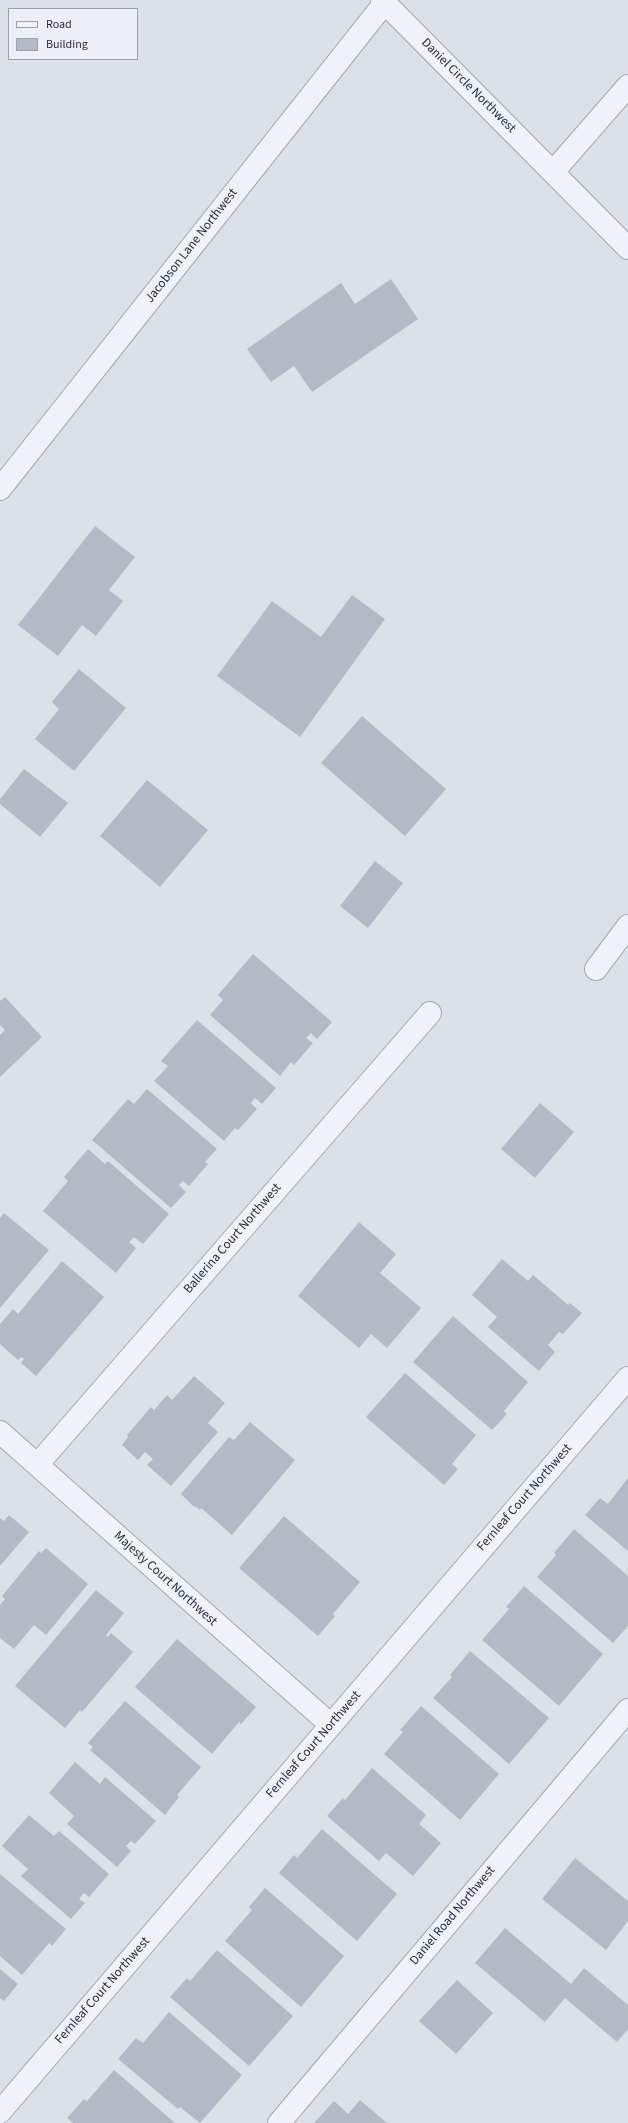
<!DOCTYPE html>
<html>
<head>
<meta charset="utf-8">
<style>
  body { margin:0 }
  #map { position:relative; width:628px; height:2123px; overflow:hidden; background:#dce1e8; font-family:"Source Sans 3",sans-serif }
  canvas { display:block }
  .legend { position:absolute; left:8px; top:8px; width:130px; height:52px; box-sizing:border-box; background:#ecf0f6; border:1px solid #9ca2ad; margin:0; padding:5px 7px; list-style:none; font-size:12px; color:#252e40 }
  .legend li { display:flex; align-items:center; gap:8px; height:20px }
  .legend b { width:20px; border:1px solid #9ca2ad }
</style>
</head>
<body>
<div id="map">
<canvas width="628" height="2123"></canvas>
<ul class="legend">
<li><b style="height:5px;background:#eff2f6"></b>Road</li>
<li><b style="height:11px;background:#b3bac5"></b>Building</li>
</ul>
</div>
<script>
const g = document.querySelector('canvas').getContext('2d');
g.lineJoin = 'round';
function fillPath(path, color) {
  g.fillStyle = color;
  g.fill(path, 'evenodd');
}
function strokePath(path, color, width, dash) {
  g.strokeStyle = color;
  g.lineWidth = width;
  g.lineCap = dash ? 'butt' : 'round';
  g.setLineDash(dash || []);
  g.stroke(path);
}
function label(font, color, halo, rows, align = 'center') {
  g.font = font + ' "Source Sans 3",sans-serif';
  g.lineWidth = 3;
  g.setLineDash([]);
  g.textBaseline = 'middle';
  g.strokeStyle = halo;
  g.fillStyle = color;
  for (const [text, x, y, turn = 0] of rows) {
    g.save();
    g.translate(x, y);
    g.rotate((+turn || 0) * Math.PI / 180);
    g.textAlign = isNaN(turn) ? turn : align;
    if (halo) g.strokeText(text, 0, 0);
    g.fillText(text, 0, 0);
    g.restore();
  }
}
fillPath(new Path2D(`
  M391 279 418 319 312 392 294 366 271 382 247 349 341 283 355 304Z
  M95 526 135 557 109 590 123 601 96 636 82 625 58 656 18 625Z
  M352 595 385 619 300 737 217 676 272 601 321 637Z
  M79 669 126 708 74 771 35 739 59 709 52 702Z
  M362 716 446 789 405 836 321 763Z
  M24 769 68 803 40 837 0 804V799Z
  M147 780 208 830 160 887 100 836Z
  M375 861 403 883 368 928 340 906Z
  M253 954 332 1022 317 1039 311 1033 306 1038 313 1043 294 1065 291 1062 280 1076 210 1015 223 1000 218 995Z
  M5 997 42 1037 0 1077V1035L5 1030 0 1025V1001Z
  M197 1020 276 1088 262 1104 255 1098 251 1103 257 1109 238 1130 235 1128 224 1141 154 1081 168 1066 161 1061Z
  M147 1089 217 1149 205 1162 208 1164 189 1186 183 1181 179 1185 186 1192 171 1208 92 1140 128 1099 134 1104Z
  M540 1103 574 1132 535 1178 501 1149Z
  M88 1149 105 1164 108 1161 169 1214 143 1244 134 1237 129 1242 136 1248 116 1273 43 1211 68 1181 64 1177Z
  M4 1213 49 1250 0 1308V1218Z
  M359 1222 396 1254 380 1273 421 1308 387 1348 371 1334 359 1348 298 1296Z
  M502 1259 528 1281 533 1275 568 1305 570 1303 582 1313 563 1334 559 1332 548 1345 555 1352 539 1371 488 1327 497 1317 472 1295Z
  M62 1261 104 1297 36 1376 21 1363 24 1359 21 1357 18 1360 0 1344V1324L13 1309 18 1314Z
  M453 1316 528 1382 504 1411 507 1414 492 1430 413 1362Z
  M405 1373 476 1435 452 1464 458 1469 444 1485 366 1417Z
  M194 1376 225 1403 208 1423 218 1432 171 1486 147 1465 153 1459 145 1452 138 1460 122 1445 128 1437 127 1435 151 1407 154 1410 167 1395 172 1400Z
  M250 1422 295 1460 232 1535 201 1508 200 1510 195 1506 194 1507 181 1494 229 1437 234 1440Z
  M628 1478V1551L585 1515 600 1498 608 1504Z
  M9 1515 29 1532 0 1566V1518L4 1521Z
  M284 1516 360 1582 333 1614 335 1616 318 1636 239 1568Z
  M574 1529 628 1576V1626L613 1643 537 1577 556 1555 554 1553Z
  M46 1548 88 1584 46 1635 34 1625 14 1649 0 1638V1605L5 1599 2 1596 39 1551 41 1553Z
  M524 1586 603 1654 559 1706 482 1640 509 1609 506 1607Z
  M96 1590 124 1613 106 1635 108 1637 111 1633 133 1652 82 1712 80 1710 65 1728 15 1686Z
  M177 1639 256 1707 241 1724 239 1722 212 1754 135 1687Z
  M470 1651 549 1718 509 1764 433 1698 452 1677 450 1675Z
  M125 1701 201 1767 177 1795 179 1797 165 1815 90 1750 93 1747 88 1743Z
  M421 1706 499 1774 460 1820 384 1754 403 1732 400 1730Z
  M75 1762 100 1784 105 1777 156 1821 135 1844 131 1841 126 1846 131 1851 117 1867 67 1824 74 1816 49 1793Z
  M372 1768 426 1815 419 1824 441 1843 413 1876 386 1853 379 1861 327 1816 343 1798 345 1800Z
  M29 1815 54 1836 59 1831 109 1874 89 1897 84 1893 79 1899 85 1903 71 1919 21 1876 28 1869 2 1846Z
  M322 1829 397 1894 357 1941 279 1873 294 1855 297 1858Z
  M575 1858 628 1901V1921L606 1950 542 1899Z
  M0 1874 66 1929 52 1946 49 1943 22 1975 0 1956Z
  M265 1888 344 1956 301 2007 225 1941 252 1910 249 1907Z
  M505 1928 571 1984 584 1968 628 2005V2029L617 2042 565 1998 545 2022 475 1963Z
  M217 1950 293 2016 249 2066 170 1997 187 1978 190 1981Z
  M0 1969 18 1984 4 2001 0 1998Z
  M457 1980 493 2013 456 2054 419 2021Z
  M169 2012 242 2075 200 2123 180 2107 178 2109 118 2059 136 2038 143 2043Z
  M114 2070 175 2123H73L67 2118 84 2099 87 2101Z
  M360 2100 387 2123H314L334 2101 348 2114Z`), '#b3bac5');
const minor = new Path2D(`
  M382 0 628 248
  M553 172 628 86
  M0 489 387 0
  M596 969 628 926
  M0 1432 331 1725
  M37 1465 430 1013
  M0 2112 628 1378
  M279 2123 628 1710`);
strokePath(minor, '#a1a8b2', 24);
strokePath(minor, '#eff2f6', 22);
label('13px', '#252e40', '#ecf0f6', [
  ["Daniel Circle Northwest",468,86,45],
  ["Jacobson Lane Northwest",192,246,-52],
  ["Ballerina Court Northwest",233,1239,-49],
  ["Fernleaf Court Northwest",525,1498,-49],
  ["Majesty Court Northwest",165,1579,42],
  ["Fernleaf Court Northwest",314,1745,-49],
  ["Daniel Road Northwest",453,1916,-50],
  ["Fernleaf Court Northwest",103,1991,-49]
]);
</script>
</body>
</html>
